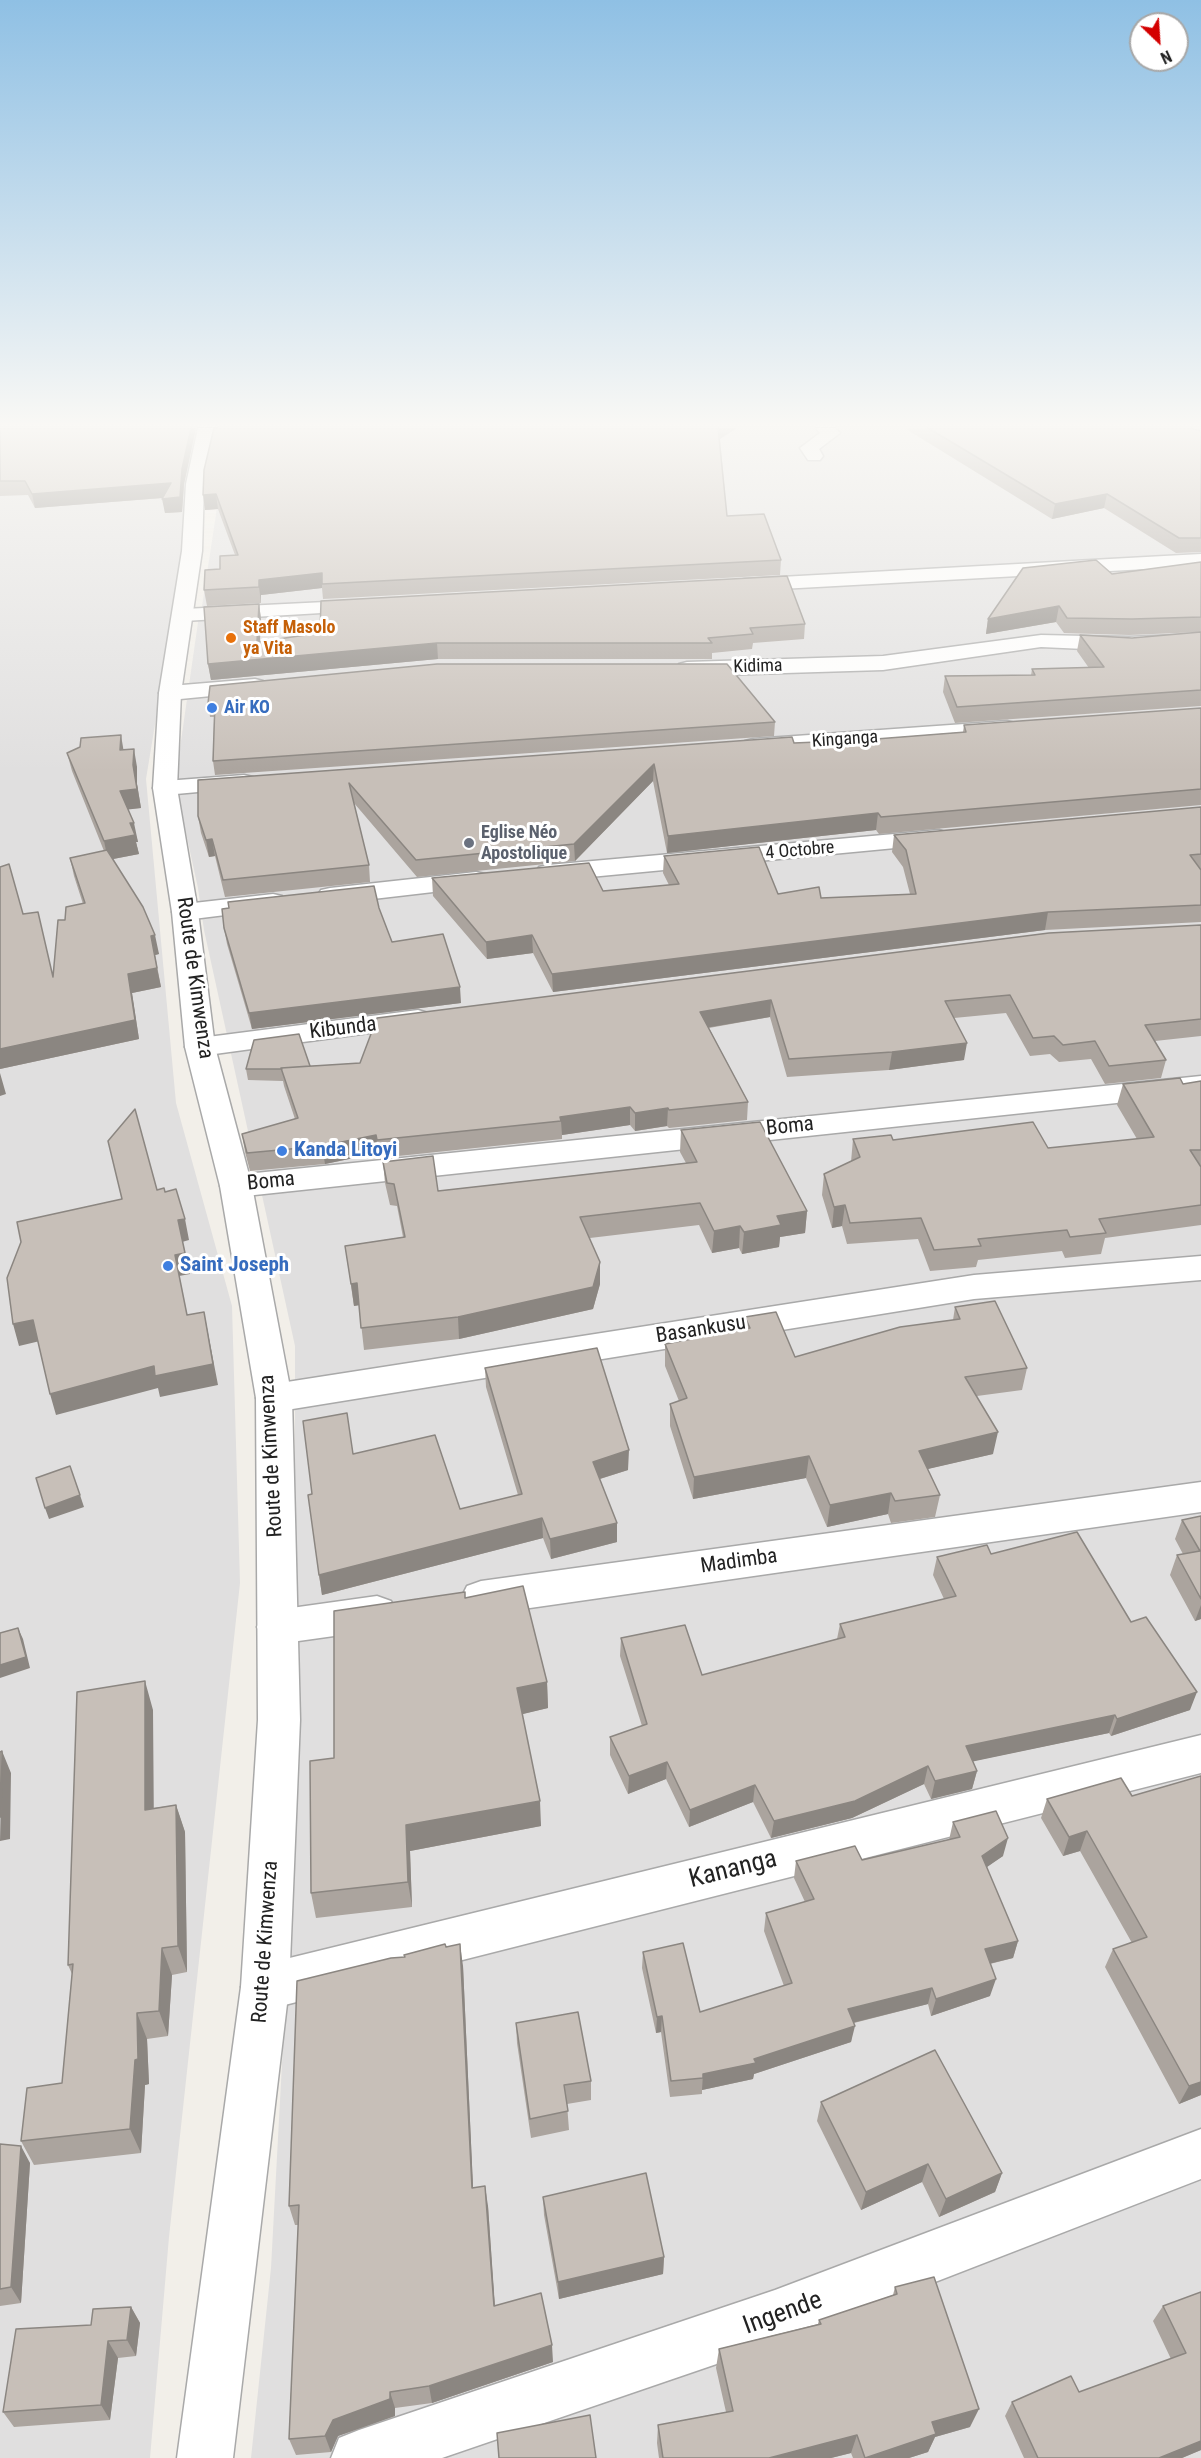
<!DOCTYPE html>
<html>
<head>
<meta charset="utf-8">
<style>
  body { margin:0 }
  #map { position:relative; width:1201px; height:2458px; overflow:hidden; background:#f2efe9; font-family:"Roboto Condensed",sans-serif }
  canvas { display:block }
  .north { position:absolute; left:1129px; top:12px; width:60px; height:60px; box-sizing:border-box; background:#fff; border:2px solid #a7a7a7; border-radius:50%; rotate:155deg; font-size:16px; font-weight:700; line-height:24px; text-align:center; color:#222 }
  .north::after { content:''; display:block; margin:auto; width:21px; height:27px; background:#d40000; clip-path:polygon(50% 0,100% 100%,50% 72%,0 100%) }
</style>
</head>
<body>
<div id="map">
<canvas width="1201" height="2458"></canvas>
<div class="north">N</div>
</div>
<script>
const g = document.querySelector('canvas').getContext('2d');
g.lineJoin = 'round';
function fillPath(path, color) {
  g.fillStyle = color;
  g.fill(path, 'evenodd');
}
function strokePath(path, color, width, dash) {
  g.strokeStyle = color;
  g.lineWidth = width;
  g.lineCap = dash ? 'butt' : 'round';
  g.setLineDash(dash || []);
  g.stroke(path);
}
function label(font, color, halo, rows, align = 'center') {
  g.font = font + ' "Roboto Condensed",sans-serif';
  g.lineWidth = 6;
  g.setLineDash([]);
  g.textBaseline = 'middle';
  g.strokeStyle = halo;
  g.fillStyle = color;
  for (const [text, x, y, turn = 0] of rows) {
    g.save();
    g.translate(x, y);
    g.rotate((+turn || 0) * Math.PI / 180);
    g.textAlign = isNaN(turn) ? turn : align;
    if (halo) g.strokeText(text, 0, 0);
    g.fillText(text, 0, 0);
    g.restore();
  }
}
fillPath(new Path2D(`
  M0 428H204L146 779 176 1103 232 1306 240 1583 169 2237 150 2458H0Z
  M229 428H1201V557L201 613Z
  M1201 560V2458H251L271 2268 295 1822V1346L204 930 198 888 175 783 199 615Z`), '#e0dfdf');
const minor = new Path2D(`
  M816 428H835L840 433 819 449 823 456 820 460H808L800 448 820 433Z
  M1201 554V566L744 591 737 589 734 585 737 581 744 579Z
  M366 600 373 602 376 606 373 610 184 621 177 619 173 615 177 611 184 609Z
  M1201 634V646L1129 651 1041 647 883 670 687 676 679 674 676 669 679 664 687 662 883 656 1041 635 1129 637Z
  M255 679 263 681 266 686 263 691 170 700 162 698 159 693 162 688 170 686Z
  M1007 721 1015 723 1019 728 1015 733 753 753 745 751 741 746 745 741 753 739Z
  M244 775 253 777 256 782 253 787 165 795 156 793 153 788 156 783 165 781Z
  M939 830 948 833 952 838 948 843 548 881 539 879 535 873 539 867 548 865Z
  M476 872 485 874 489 880 485 886 330 904 321 902 317 896 321 890 330 888Z
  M273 894 282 896 286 902 282 908 185 920 176 918 172 912 176 906 185 904Z
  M418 1010 428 1013 432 1019 428 1025 200 1056 190 1053 185 1047 190 1041 200 1038Z
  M1201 1076V1094L236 1197 225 1194 220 1186 225 1178 236 1175Z
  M1201 1256V1280L974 1299 274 1412 261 1408 256 1398 261 1388 274 1384 974 1275Z
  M1201 1482V1512L481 1615 467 1610 461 1598 467 1586 481 1581Z
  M377 1596 391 1601 397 1613 391 1625 377 1630 277 1644 263 1639 257 1627 263 1615 277 1610Z
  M1201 1735V1773L265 2010 248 2004 241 1987 248 1970 265 1964Z
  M1201 2129V2179L775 2344 442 2458H331L339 2438 359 2430 775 2290Z`);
const tertiary = new Path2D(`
  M198 428H216L204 484 202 551 181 693 177 788 198 912 215 1047 252 1186 292 1398 300 1720 289 1987 233 2458H177L241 1987 258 1720 256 1398 220 1186 185 1047 172 912 153 788 159 693 182 551 186 484Z`);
strokePath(minor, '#a9a9a9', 3);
strokePath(tertiary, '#a9a9a9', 3);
fillPath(minor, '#fff');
fillPath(tertiary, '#fff');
fillPath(new Path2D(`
  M0 428H196L184 484 182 512 165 513 163 498 35 508 28 495 0 496Z
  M214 428H737L720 439 727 516 781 560 780 575 323 599 322 588 261 595V603L207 606 204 590 220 569 235 555 218 509 205 510Z
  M907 428H1190L1201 431V552L1176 553 1104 508 1052 519 906 429Z
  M1201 562V632L1129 635 1064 633 1056 622 986 634 988 619 1112 574Z
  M259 604 261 619 260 641 805 624 804 639 753 643 752 649 712 653V659H438L211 680 208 664Z
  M1201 632V706L955 723 943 692 945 676 1031 675 1032 669 1089 668 1077 651 1080 635 1132 638Z
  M210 686 775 722 774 736 215 775 213 761 214 717H210L208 703Z
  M1201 708V805L879 834 876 830 667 853 653 781 575 861 417 877 354 803 369 865 370 882 225 897 215 856 209 857 201 833 198 816V780L794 743 863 740 963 732 964 725Z
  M124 749 137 767V784L141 808 128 809 138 842H136L139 854 113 859 159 954 155 955 161 987 132 993 139 1039 0 1069 23 914 53 977 65 920 83 904 74 876 70 858 104 851 72 771 67 753Z
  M1201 807V922L1045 930 553 992 533 953 487 959 433 896 432 878 603 891 669 885 663 873 664 856 778 894 821 898 910 894 903 867 892 852 894 835Z
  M228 902 379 908 392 942 461 1003 252 1029 227 944 224 928 229 908Z
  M1201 925V1036L1155 1041 1166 1060 1161 1078 1105 1084 1091 1059 1059 1062 1050 1054 1030 1056 1006 1013 954 1018 964 1060 889 1070 787 1077 770 1017 709 1028 748 1102 747 1120 669 1128 667 1126 635 1131 630 1125 562 1135V1139L379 1158 378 1153 325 1164 250 1171 245 1152 242 1134 295 1119 284 1086 283 1081 248 1080 246 1069 310 1066 360 1063Z
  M1201 1081V1225L1105 1238 1101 1254 1065 1258 1062 1251 978 1260 976 1267 930 1271 918 1239 847 1244 842 1226 832 1228 822 1195 824 1174 851 1162 853 1139 893 1140 1048 1148 1137 1139 1117 1105 1123 1084H1183Z
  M681 1130 807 1211 805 1233 780 1237 779 1247 742 1254 739 1248 712 1253 699 1225 590 1238 600 1284 593 1309 459 1339 364 1350 359 1305 354 1306 345 1246 403 1237 397 1206 390 1205 385 1183 383 1162 438 1191 686 1163 680 1152Z
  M955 1307 1027 1368 1022 1390 977 1396 993 1454 927 1469 940 1495 935 1517 891 1523 888 1514 827 1527 806 1478 693 1499 670 1426V1404L679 1401 665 1366V1344L744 1329 745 1317 795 1357 953 1320Z
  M485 1368 628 1470 600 1479 617 1542 551 1559 543 1538 322 1595 319 1575 312 1494 353 1454 460 1509 518 1495 486 1387Z
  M1201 1516V1619L1195 1621 1170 1575 1177 1555 1183 1554 1175 1539 1182 1520Z
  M991 1554 1131 1622 1190 1710 1111 1736 1109 1733 973 1761 977 1771 972 1789 931 1799 924 1784 852 1818 771 1838 753 1802 689 1827 666 1779 628 1794 610 1755V1737L642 1726 620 1656 621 1638 702 1675 837 1639 840 1624 944 1599 933 1575 937 1557Z
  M465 1598 547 1682 548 1708 522 1714 541 1826 410 1851 412 1907 316 1918 311 1893 334 1758Z
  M153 1710V1808L176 1805 185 1832 187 1972 172 1975 168 2036 147 2039 149 2084 145 2085 141 2153 34 2165 21 2141 62 2083 72 1974 68 1965Z
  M1201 1776V2095L1179 2104 1105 1967 1113 1949 1132 1943 1080 1851 1063 1856 1041 1818 1047 1799 1132 1796Z
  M953 1822 1003 1856 986 1867 1018 1941 1013 1958 990 1964V1996L931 2016 928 2004 854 2023 851 2042 754 2074 753 2079 702 2090V2094L670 2097 661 2032 656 2033 642 1968 643 1952 700 2012 784 1986 764 1931 766 1913 805 1902 794 1878 796 1861 862 1860 949 1840Z
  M446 1947 463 1966 473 2188 488 2206 495 2306 553 2362 432 2403 395 2408V2416L338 2436 331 2452 296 2455 289 2439 298 2225H295L289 2206 405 1957Z
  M516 2023 591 2081V2100L567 2104 569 2130 531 2138 517 2043Z
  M821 2102 1002 2173 995 2192 939 2217 922 2182 861 2210 817 2121Z
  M0 2144 30 2163 21 2303 0 2306Z
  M543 2197 664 2257 663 2274 559 2299 544 2215Z
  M895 2287 970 2427 935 2437 928 2452 909 2458H853L851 2453 831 2458H659L657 2443 658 2425 726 2412 716 2368 719 2349 818 2324 819 2320 893 2295Z
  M1201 2292V2450L1182 2458H1024L1005 2416 1012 2402 1079 2392 1171 2359 1153 2321 1163 2306Z
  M131 2307 140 2323 136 2356 118 2358 110 2420 14 2427 3 2412 91 2325Z`), '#aba49e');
fillPath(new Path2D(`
  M191 428H196L184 484 182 512 165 513 162 499 182 469Z
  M718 428H737L718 440Z
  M171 483 174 497 35 508 32 494Z
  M216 494 218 509 205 510 203 495Z
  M1107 494 1104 508 1052 519 1055 504Z
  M322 573V588L261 595V603L259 587V580Z
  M259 604 261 619 259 657 257 642Z
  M1059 606 1056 622 986 634 988 619Z
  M437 643 438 659 211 680 208 664Z
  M121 735 124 753 120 750Z
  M134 749 137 767V784L141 808 124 810 120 791 133 765Z
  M654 764 653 781 575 861 574 844Z
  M878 813 876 830 667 853 668 836Z
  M130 823H134L138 842H136L139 854 108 860 104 841Z
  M212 839 215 856 209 857 206 840Z
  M1048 912 1045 930 553 992 552 974Z
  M155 935 159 954 155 955 151 936Z
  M532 935 533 953 487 959 486 942Z
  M157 968 161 987 132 993 139 1039 0 1069V1049L128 974Z
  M460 987 461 1003 252 1029 249 1013Z
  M771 1000 770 1017 699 1029 700 1012Z
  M967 1043 964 1060 889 1070 892 1052Z
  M0 1073 6 1094 0 1096Z
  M630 1107V1125L562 1135 561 1121 560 1117Z
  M668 1108 667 1126 635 1131V1113Z
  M376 1135 378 1153 325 1164 322 1146Z
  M845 1205 842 1226 832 1228 834 1207Z
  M807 1211 805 1233 780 1237 779 1247 742 1254 744 1232 777 1216Z
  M185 1219 189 1240 182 1242 178 1220Z
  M740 1226 739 1248 712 1253 714 1231Z
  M185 1253 190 1274 179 1276 175 1255Z
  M600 1262V1284L593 1309 459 1339 458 1317Z
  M357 1283 360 1305 354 1306 351 1284Z
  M204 1312 218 1385 160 1397 158 1388 56 1415 50 1394Z
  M33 1320 40 1341 19 1346 13 1324Z
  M998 1432 993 1454 915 1472 919 1451Z
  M629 1450 628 1470 593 1481V1462Z
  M809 1456 806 1478 693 1499 694 1477Z
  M891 1493 888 1514 827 1527 830 1505Z
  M80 1495 84 1507 49 1519 45 1508Z
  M542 1518 543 1538 322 1595 319 1575Z
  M617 1523V1542L551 1559 550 1539Z
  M1201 1605V1619L1195 1621Z
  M18 1628 23 1639 30 1668 0 1678V1665Z
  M145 1681 153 1710 154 1837 145 1810Z
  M547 1682 548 1708 519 1715 517 1688Z
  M1197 1692 1190 1710 1111 1736 1117 1719Z
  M1115 1715 1109 1733 961 1764 966 1746Z
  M2 1751 11 1773 10 1839 0 1841Z
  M667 1762 666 1779 628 1794 629 1776Z
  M928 1766 924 1784 852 1818 771 1838 774 1821Z
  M977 1771 972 1789 931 1799 935 1781Z
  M755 1785 753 1802 689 1827 690 1810Z
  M540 1801 541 1826 410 1851 412 1907 408 1882 406 1825Z
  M176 1805 185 1832 187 1972 178 1946Z
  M1087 1831 1080 1851 1063 1856 1069 1837Z
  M1008 1838 1003 1856 977 1874 982 1856Z
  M1018 1941 1013 1958 980 1966 985 1949Z
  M460 1944 463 1966 474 2208 472 2188Z
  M162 1948 172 1975 168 2036 159 2011Z
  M996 1979 990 1996 931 2016 936 1999Z
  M932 1988 928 2004 844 2025 848 2009Z
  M137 2013 147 2039 149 2084 145 2085 141 2153 130 2129Z
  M662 2016 661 2032 656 2033 657 2017Z
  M855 2026 851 2042 754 2074 753 2079 702 2090 703 2074 754 2059Z
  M1201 2082V2095L1179 2104 1189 2086Z
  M21 2146 30 2163 21 2303 11 2287Z
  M928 2164 922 2182 861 2210 866 2192Z
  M1002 2173 995 2192 939 2217 946 2199Z
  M485 2186 488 2206 496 2324 494 2306Z
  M664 2257 663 2274 559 2299 558 2282Z
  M131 2307 140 2323 136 2356 127 2340Z
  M108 2341 118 2358 110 2420 101 2405Z
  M552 2345 553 2362 432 2403 429 2386Z
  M390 2392 395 2408V2416L338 2436 331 2452 325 2436 333 2420Z
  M979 2409 970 2427 935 2437 928 2452 909 2458H865L932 2422Z
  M857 2435 851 2453 831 2458H769Z
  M1201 2441V2450L1182 2458H1159Z`), '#8b8681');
const building = new Path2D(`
  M0 428H191L182 469 180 497 162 499 171 483 32 494 25 481H0Z
  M214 428H718L727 516 764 514 781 560 322 584V573L259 580V587L204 590 205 570 220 569V556L238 555 216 494 203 495 204 470Z
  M928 428H1190L1201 431V538H1179L1107 494 1055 504Z
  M1096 560 1112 574 1201 562V617L1132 619 1067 618 1059 606 988 619 1023 568Z
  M787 576 805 624 750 628 753 634 708 638 712 643H437L208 664 204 607 259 604 257 642 320 633 321 601Z
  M1201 632V690L957 707 945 676 1035 675 1032 669 1104 667 1080 635 1132 638Z
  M437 664H727L775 722 213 761 215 703H208L210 686Z
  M1201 708V789L881 817 878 813 668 836 654 764 574 844 416 860 349 783 369 865 223 880 212 839 206 840 198 816V780L792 737 794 743 863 740 966 732 964 725Z
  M121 735 120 750 134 749 133 765 137 789 120 791 134 823H130L135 835 104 841 67 753 80 747 81 738Z
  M1201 807V854L1190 855 1201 870V905L1048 912 552 974 532 935 486 942 432 878 589 863 603 891 679 884 664 856 759 847 778 894 819 887 821 898 916 894 906 850 894 835Z
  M107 850 143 907 155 935 151 936 157 968 128 974 135 1020 0 1049V867L9 864 23 914 38 912 53 977 58 920H65L66 907 85 903 70 858Z
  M374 886 379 908 392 942 443 934 460 987 249 1013 224 928 222 909 229 908 228 902Z
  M1201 925V1019L1145 1025 1166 1060 1109 1066 1095 1041 1063 1045 1054 1036 1033 1038 1010 995 945 1001 967 1043 892 1052 789 1059 771 1000 700 1012 748 1102 669 1110 668 1108 635 1113 630 1107 560 1117 561 1121 377 1140 376 1135 322 1146 247 1153 242 1134 298 1118 281 1068 360 1063 377 1018 1049 933Z
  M299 1034 310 1066 281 1068 282 1069H246L254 1040Z
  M1180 1078 1183 1084 1201 1081V1150H1190L1201 1167V1205L1099 1219 1106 1233 1070 1237 1067 1230 978 1239 981 1246 934 1250 921 1218 850 1223 845 1205 834 1207 824 1174 860 1157 853 1139 891 1135 893 1140 1033 1122 1048 1148 1154 1137 1123 1084Z
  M135 1109 157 1190 164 1188 165 1192 176 1189 185 1219 178 1220 185 1253 175 1255 187 1315 204 1312 213 1364 155 1376 154 1366 50 1394 33 1320 13 1324 7 1278 21 1242 17 1222 122 1199 108 1141Z
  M760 1122 807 1211 777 1216 781 1225 744 1232 740 1226 714 1231 700 1203 580 1217 600 1262 593 1287 458 1317 361 1328 357 1283 351 1284 345 1246 405 1237 394 1184 387 1183 383 1162 433 1156 438 1191 697 1162 681 1130Z
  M995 1301 1027 1368 965 1377 998 1432 919 1451 940 1495 895 1501 891 1493 830 1505 809 1456 694 1477 670 1404 687 1398 665 1344 750 1328 745 1317 776 1312 795 1357 900 1327 960 1319 955 1307Z
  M597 1348 629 1450 593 1462 617 1523 550 1539 542 1518 319 1575 308 1495 312 1494 303 1421 347 1413 353 1454 435 1435 460 1509 522 1494 485 1368Z
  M70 1466 80 1495 45 1508 36 1478Z
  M1201 1516V1599L1177 1555 1200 1551 1182 1520Z
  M1077 1532 1131 1622 1146 1617 1197 1692 1117 1719 1115 1715 966 1746 977 1771 935 1781 928 1766 855 1801 774 1821 755 1785 690 1810 667 1762 629 1776 610 1737 647 1724 621 1638 685 1625 702 1675 845 1637 840 1624 956 1596 937 1557 987 1545 991 1554Z
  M523 1586 547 1682 517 1688 540 1801 406 1825 408 1882 311 1893 310 1761 334 1758V1611L465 1592V1598Z
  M18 1628 26 1657 0 1665V1633Z
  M145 1681V1810L176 1805 178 1946 162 1948 159 2011 137 2013 138 2059 135 2060 130 2129 21 2141 27 2088 62 2083 73 1964 68 1965 77 1692Z
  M2 1751 1 1817H0V1752Z
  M1201 1776V2082L1189 2086 1113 1949 1147 1937 1087 1831 1069 1837 1047 1799 1121 1778 1132 1796Z
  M996 1811 1008 1838 982 1856 1018 1941 985 1949 996 1979 936 1999 932 1988 848 2009 855 2026 754 2059 756 2063 703 2074V2078L671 2081 662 2016 657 2017 643 1952 683 1943 700 2012 792 1983 766 1913 814 1899 796 1861 855 1846 862 1860 960 1837 953 1822Z
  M445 1944 446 1947 460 1944 472 2188 485 2186 494 2306 541 2293 552 2345 429 2386 390 2392V2399L333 2420 325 2436 289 2439 299 2205 289 2206 297 1981 391 1958 405 1957 404 1955Z
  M578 2012 591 2081 564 2085 568 2111 530 2119 516 2023Z
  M935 2050 1002 2173 946 2199 928 2164 866 2192 821 2102Z
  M0 2144 21 2146 11 2287 0 2289Z
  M646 2173 664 2257 558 2282 543 2197Z
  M934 2277 979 2409 932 2422 936 2434 865 2458 857 2435 769 2458H663L658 2425 733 2411 719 2349 821 2324 819 2320 897 2294 895 2287Z
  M1201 2292V2441L1159 2458H1038L1012 2402 1071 2376 1079 2392 1186 2353 1163 2306Z
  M131 2307 127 2340 108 2341 101 2405 3 2412 16 2329 91 2325 93 2309Z
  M590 2415 596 2458H499L497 2433Z`);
fillPath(building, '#c7bfb8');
strokePath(building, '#8b8681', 1.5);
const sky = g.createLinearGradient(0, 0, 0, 772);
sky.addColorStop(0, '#8fc0e4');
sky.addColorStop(0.55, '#f9f8f5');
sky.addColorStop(1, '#f9f8f500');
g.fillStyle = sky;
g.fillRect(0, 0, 1201, 772);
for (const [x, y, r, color] of [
  [231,638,6,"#e8710a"],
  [212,708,6,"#3f7fe0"],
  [469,843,6,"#6b7280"],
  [282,1151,6,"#3f7fe0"],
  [168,1266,6,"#3f7fe0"]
]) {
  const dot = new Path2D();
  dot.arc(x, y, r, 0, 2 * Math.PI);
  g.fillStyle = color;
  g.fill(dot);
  strokePath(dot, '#fff', 2);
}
label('bold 18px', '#c56008', '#fff', [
  ["Staff Masolo",243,628],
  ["ya Vita",243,649]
], 'left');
label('18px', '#222', '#fff', [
  ["Kidima",758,667,-2],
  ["Kinganga",845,740,-4],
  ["4 Octobre",800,851,-5]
]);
label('bold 18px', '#366cbe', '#fff', [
  ["Air KO",224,708]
], 'left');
label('bold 18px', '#5b616d', '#fff', [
  ["Eglise Néo",481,833],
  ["Apostolique",481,854]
], 'left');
label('21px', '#222', '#fff', [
  ["Route de Kimwenza",194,978,82],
  ["Kibunda",343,1029,-7],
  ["Boma",790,1127,-6],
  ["Boma",271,1182,-6],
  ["Basankusu",701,1330,-9],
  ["Route de Kimwenza",272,1456,-93],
  ["Madimba",739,1562,-8],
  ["Route de Kimwenza",266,1942,-86]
]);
label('bold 21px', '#366cbe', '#fff', [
  ["Kanda Litoyi",294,1151],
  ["Saint Joseph",180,1266]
], 'left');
label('26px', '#222', '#fff', [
  ["Kananga",733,1870,-14],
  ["Ingende",783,2314,-20]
]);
</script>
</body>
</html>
